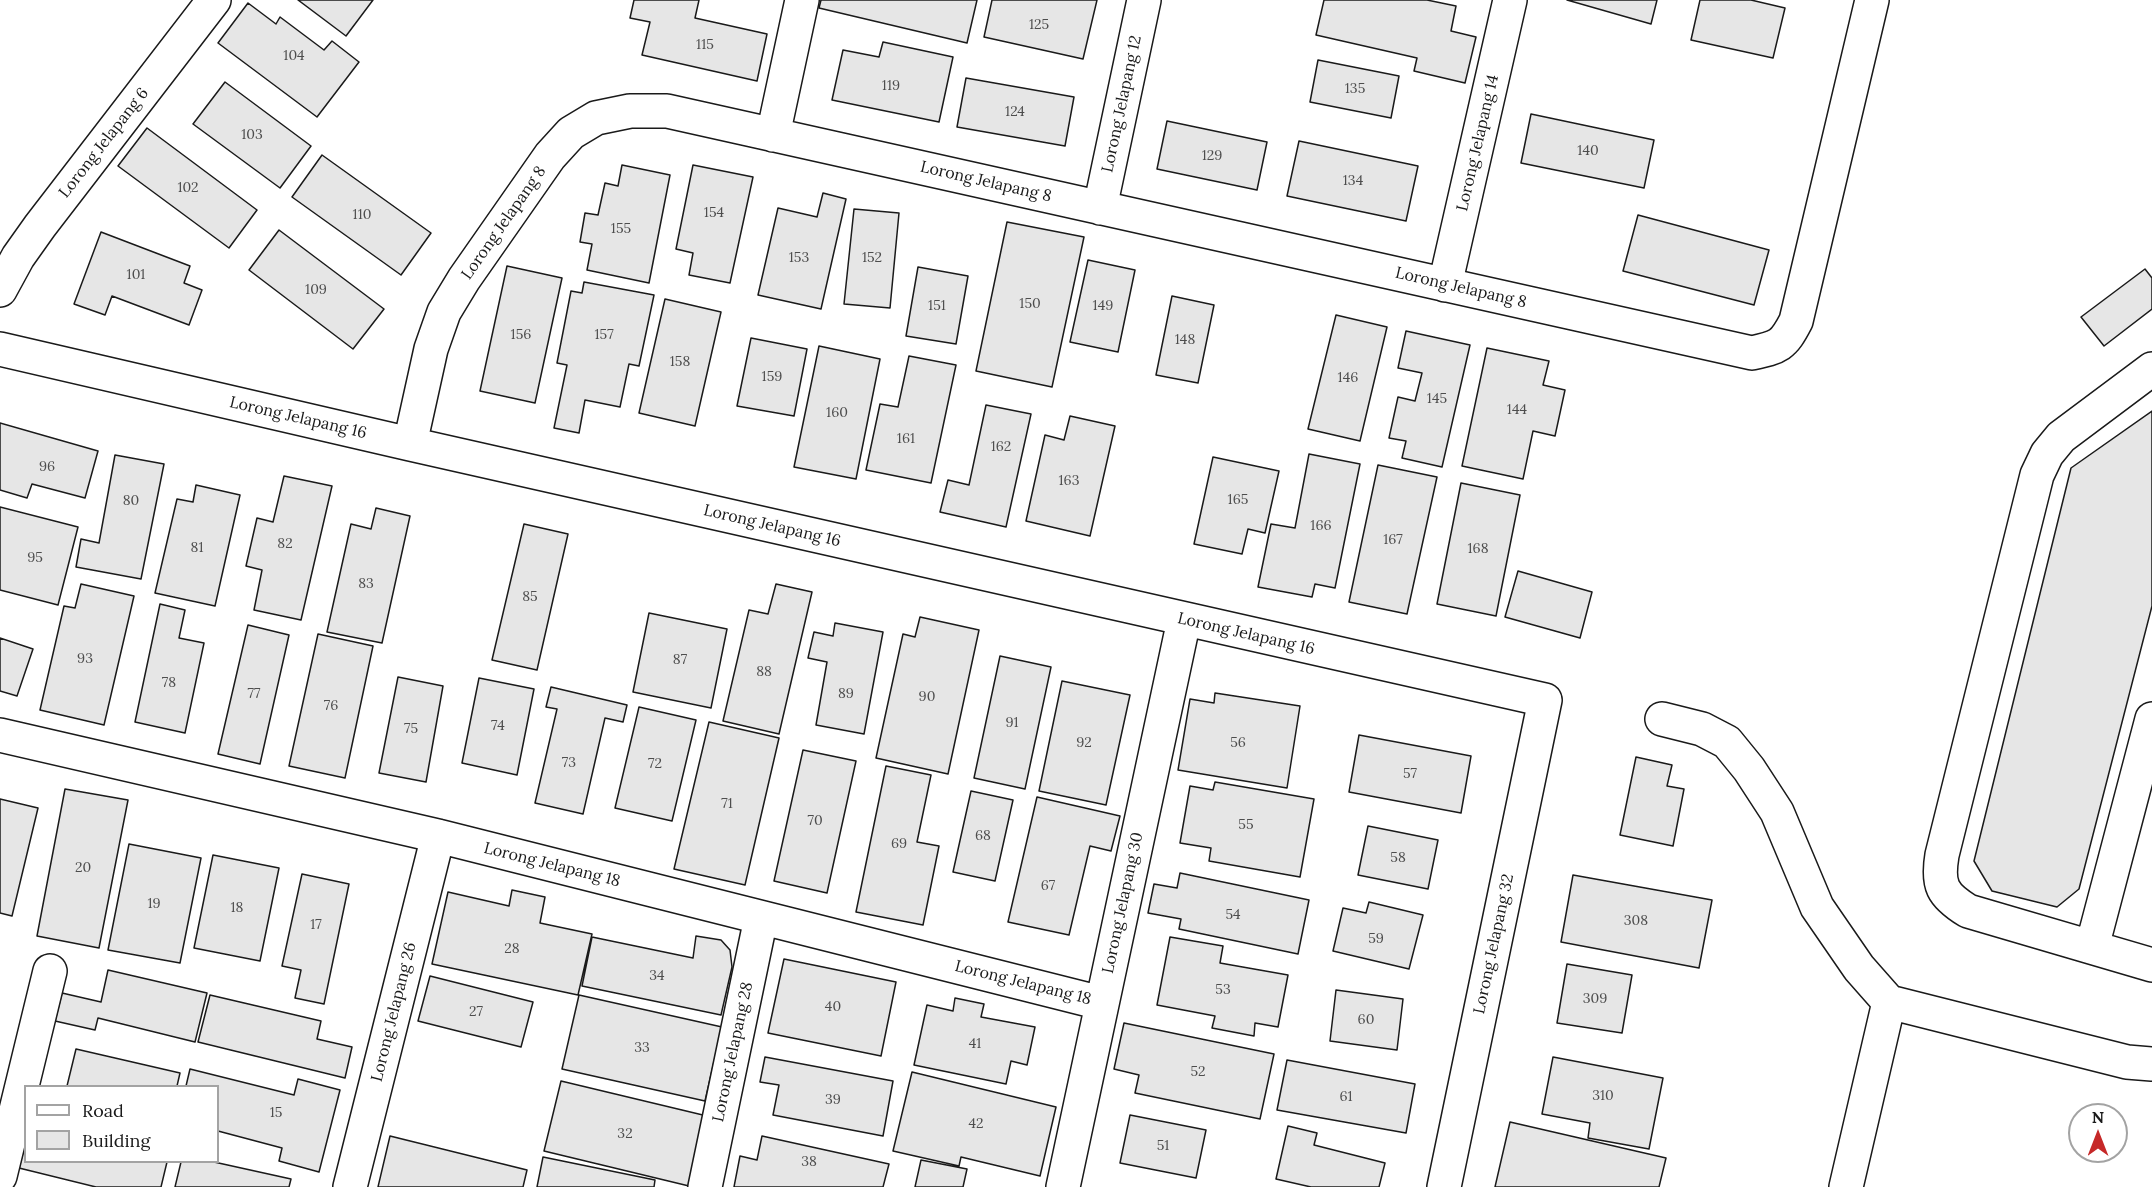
<!DOCTYPE html>
<html>
<head>
<meta charset="utf-8">
<style>
  body { margin:0 }
  #map { position:relative; width:2152px; height:1187px; overflow:hidden; background:#fff; font-family:Lora,serif }
  canvas { display:block }
  .legend { position:absolute; left:24px; top:1085px; width:195px; height:78px; box-sizing:border-box; background:#fff; border:2px solid #a3a3a3; margin:0; padding:8px 10px; list-style:none; font-size:18px; color:#1a1a1a }
  .legend li { display:flex; align-items:center; gap:12px; height:30px }
  .legend b { width:30px; border:2px solid #a3a3a3 }
  .north { position:absolute; left:2068px; top:1103px; width:60px; height:60px; box-sizing:border-box; background:#fff; border:2px solid #a3a3a3; border-radius:50%; rotate:0deg; font-size:16px; font-weight:700; line-height:24px; text-align:center; color:#1a1a1a }
  .north::after { content:''; display:block; margin:auto; width:21px; height:27px; background:#c62828; clip-path:polygon(50% 0,100% 100%,50% 72%,0 100%) }
</style>
</head>
<body>
<div id="map">
<canvas width="2152" height="1187"></canvas>
<ul class="legend">
<li><b style="height:8px;background:#fff"></b>Road</li>
<li><b style="height:16px;background:#e6e6e6"></b>Building</li>
</ul>
<div class="north">N</div>
</div>
<script>
const g = document.querySelector('canvas').getContext('2d');
g.lineJoin = 'round';
function fillPath(path, color) {
  g.fillStyle = color;
  g.fill(path, 'evenodd');
}
function strokePath(path, color, width, dash) {
  g.strokeStyle = color;
  g.lineWidth = width;
  g.lineCap = dash ? 'butt' : 'round';
  g.setLineDash(dash || []);
  g.stroke(path);
}
function label(font, color, halo, rows, align = 'center') {
  g.font = font + ' Lora,serif';
  g.lineWidth = 4.5;
  g.setLineDash([]);
  g.textBaseline = 'middle';
  g.strokeStyle = halo;
  g.fillStyle = color;
  for (const [text, x, y, turn = 0] of rows) {
    g.save();
    g.translate(x, y);
    g.rotate((+turn || 0) * Math.PI / 180);
    g.textAlign = isNaN(turn) ? turn : align;
    if (halo) g.strokeText(text, 0, 0);
    g.fillText(text, 0, 0);
    g.restore();
  }
}
const building = new Path2D(`
  M298 0H373L346 36Z
  M634 0H699L695 18 767 34 757 81 642 55 650 22 630 18Z
  M821 0H977L967 43 819 8Z
  M992 0H1097L1083 59 984 37Z
  M1324 0H1427L1456 6 1451 31 1476 37 1465 83 1414 71 1417 58 1316 35Z
  M1567 0H1657L1651 24Z
  M1700 0H1751L1785 8 1773 58 1691 40Z
  M248 3 276 24 280 17 324 50 332 41 359 62 317 117 218 43Z
  M883 42 953 57 939 122 832 100 843 50 879 57Z
  M1318 60 1399 76 1391 118 1310 102Z
  M966 78 1074 97 1065 146 957 127Z
  M225 82 311 146 280 188 193 124Z
  M1531 114 1654 140 1644 188 1521 163Z
  M1167 121 1267 142 1257 190 1157 169Z
  M147 128 257 210 229 248 118 166Z
  M1299 141 1418 166 1406 221 1287 196Z
  M322 155 431 233 401 275 292 197Z
  M622 165 670 175 649 283 587 270 592 244 580 242 585 213 598 215 605 183 618 186Z
  M693 165 753 177 730 283 689 275 693 253 676 249Z
  M823 193 846 199 821 309 758 295 778 208 817 217Z
  M854 209 899 213 890 308 844 304Z
  M1638 215 1769 250 1754 305 1623 271Z
  M1007 222 1084 237 1052 387 976 371Z
  M279 230 384 309 353 349 249 270Z
  M101 232 190 266 184 283 202 290 189 325 112 296 105 315 74 304Z
  M1088 260 1135 270 1118 352 1070 342Z
  M507 266 562 278 535 403 480 391Z
  M918 267 968 276 956 344 906 336Z
  M2145 269 2152 278V309L2104 346 2081 317Z
  M584 282 654 295 639 366 629 364 620 407 585 400 579 433 554 428 567 365 557 363 571 291 582 293Z
  M1172 296 1214 305 1198 383 1156 375Z
  M665 299 721 312 695 426 639 413Z
  M1336 315 1387 327 1360 441 1308 429Z
  M1406 331 1470 345 1442 467 1402 458 1406 441 1389 438 1398 397 1415 401 1422 373 1398 368Z
  M751 338 807 349 794 416 737 406Z
  M819 346 880 359 856 479 794 467Z
  M1487 348 1549 361 1543 385 1565 390 1555 436 1533 431 1523 479 1462 466Z
  M909 356 956 365 931 483 866 470 880 404 898 407Z
  M986 405 1031 414 1006 527 940 512 948 480 969 485Z
  M2152 411V606L2079 889 2057 907 1992 891 1974 861 2071 468Z
  M1070 416 1115 426 1090 536 1026 521 1045 435 1064 440Z
  M0 423 98 451 85 498 32 484 27 498 0 490Z
  M1309 454 1360 464 1335 588 1315 584 1312 597 1258 587 1271 524 1295 528Z
  M115 455 164 464 141 579 76 567 81 539 99 543Z
  M1213 457 1279 471 1265 533 1248 529 1242 554 1194 544Z
  M1378 465 1437 477 1407 614 1349 602Z
  M284 476 332 486 301 620 254 610 262 570 246 566 257 518 273 522Z
  M1461 483 1520 495 1496 616 1437 604Z
  M196 485 240 495 215 606 155 593 177 499 193 502Z
  M0 507 78 527 58 605 0 590Z
  M376 508 410 516 382 643 327 632 351 524 371 529Z
  M524 524 568 534 537 670 492 660Z
  M1518 571 1592 592 1580 638 1505 617Z
  M81 584 134 596 104 725 40 710 64 606 75 608Z
  M776 584 812 592 779 734 723 721 749 610 768 614Z
  M160 604 185 610 179 638 204 643 185 733 135 722Z
  M649 613 727 629 711 708 633 692Z
  M920 617 979 630 948 774 876 758 903 634 915 637Z
  M835 623 883 632 864 734 816 725 827 662 808 658 814 632 833 636Z
  M248 625 289 635 260 764 218 754Z
  M318 634 373 646 345 778 289 766Z
  M0 638 33 649 17 696 0 691Z
  M1000 656 1051 667 1025 789 974 778Z
  M398 677 443 686 426 782 379 773Z
  M479 678 534 689 517 775 462 763Z
  M1062 681 1130 695 1106 805 1039 791Z
  M551 687 627 705 623 722 605 718 583 814 535 803 557 709 546 707Z
  M1215 693 1300 706 1287 788 1178 770 1190 699 1214 703Z
  M639 707 696 720 672 821 615 808Z
  M709 722 779 738 745 885 674 869Z
  M1359 735 1471 756 1461 813 1349 792Z
  M803 750 856 761 827 893 774 881Z
  M1636 757 1672 765 1667 786 1684 789 1673 846 1620 835Z
  M886 766 931 775 917 842 939 846 923 925 856 912Z
  M1215 782 1314 799 1300 877 1209 861 1211 848 1180 843 1190 786 1213 790Z
  M65 789 128 800 99 948 37 936Z
  M971 791 1013 800 995 881 953 872Z
  M1037 797 1120 816 1111 851 1090 846 1069 935 1008 922Z
  M0 799 38 808 12 916 0 913Z
  M1368 826 1438 840 1428 889 1358 875Z
  M129 844 201 858 180 963 108 950Z
  M213 855 279 868 260 961 194 948Z
  M1180 873 1309 900 1298 954 1179 929 1181 919 1148 913 1154 884 1177 888Z
  M302 874 349 884 324 1004 295 998 301 970 282 966Z
  M1573 875 1712 900 1699 968 1561 942Z
  M512 890 545 897 540 923 592 934 578 995 432 964 448 892 509 906Z
  M1369 902 1423 915 1409 969 1333 951 1343 908 1366 913Z
  M696 936 721 940 730 950 732 967 721 1015 582 986 592 937 693 958Z
  M1170 937 1223 946 1220 963 1288 975 1278 1027 1255 1023 1254 1036 1212 1028 1215 1016 1157 1005Z
  M784 959 896 982 881 1056 768 1033Z
  M1567 964 1632 975 1622 1033 1557 1023Z
  M108 970 207 993 195 1042 98 1018 95 1030 55 1021 62 993 101 1002Z
  M430 976 533 1002 521 1047 418 1021Z
  M1336 990 1403 999 1397 1050 1330 1041Z
  M210 995 321 1021 317 1039 352 1047 345 1078 198 1042Z
  M579 995 722 1027 705 1101 562 1069Z
  M955 998 984 1004 981 1017 1035 1027 1027 1065 1011 1061 1006 1084 914 1065 927 1005 953 1011Z
  M1124 1023 1274 1054 1260 1119 1135 1093 1139 1075 1114 1069Z
  M76 1049 180 1073 177 1086H67Z
  M765 1057 893 1081 883 1136 773 1115 779 1085 760 1082Z
  M1553 1057 1663 1078 1649 1149 1588 1138 1590 1123 1542 1114Z
  M1287 1060 1415 1084 1406 1133 1277 1110Z
  M190 1069 294 1095 298 1079 340 1090 319 1172 279 1161 282 1148 218 1131V1086H186Z
  M912 1072 1056 1107 1040 1176 961 1157 959 1166 893 1151Z
  M561 1081 707 1116 689 1186 544 1151Z
  M1130 1115 1206 1130 1196 1178 1120 1163Z
  M1510 1122 1666 1158 1659 1187H1495Z
  M1288 1126 1317 1133 1314 1145 1385 1163 1379 1187H1311L1276 1179Z
  M390 1136 527 1170 523 1187H378Z
  M762 1136 889 1164 883 1187H734L740 1156 757 1160Z
  M26 1141V1162H167L161 1187H96L19 1168Z
  M543 1157 655 1180 654 1187H537Z
  M921 1160 967 1169 963 1187H915Z
  M181 1162H214L291 1179 289 1187H175Z`);
fillPath(building, '#e6e6e6');
strokePath(building, '#1a1a1a', 1.5);
const minor = new Path2D(`
  M773 135 802 0
  M1100 208 1144 0
  M1445 285 1510 0
  M0 290 18 257 40 226 214 0
  M0 349 410 444 1545 700 1444 1187
  M2152 369 2061 437 2047 454 2037 475 1942 855C1937 885 1942 895 1968 911L2152 965
  M410 444 431 349 444 312 464 279 550 156 571 133 596 118 630 111H667L1752 353C1779 347 1783 346 1796 321L1872 0
  M1662 719 1702 729 1727 742 1749 769 1777 812 1817 907 1859 968 1889 1002 2127 1062 2152 1064
  M0 735 438 836 1101 1003
  M2092 947 2152 719
  M0 1176 50 971
  M350 1187 438 836
  M705 1187 761 918
  M1063 1187 1184 620
  M1846 1187 1889 1002`);
strokePath(minor, '#1a1a1a', 36);
strokePath(minor, '#fff', 33);
label('14px', '#4d4d4d', null, [
  ["125",1039,25],
  ["115",705,45],
  ["104",294,56],
  ["119",891,86],
  ["135",1355,89],
  ["124",1015,112],
  ["103",252,135],
  ["140",1588,151],
  ["129",1212,156],
  ["134",1353,181],
  ["102",188,188],
  ["154",714,213],
  ["110",362,215],
  ["155",621,229],
  ["153",799,258],
  ["152",872,258],
  ["101",136,275],
  ["109",316,290],
  ["150",1030,304],
  ["151",937,306],
  ["149",1103,306],
  ["156",521,335],
  ["157",604,335],
  ["148",1185,340],
  ["158",680,362],
  ["159",772,377],
  ["146",1348,378],
  ["145",1437,399],
  ["144",1517,410],
  ["160",837,413],
  ["161",906,439],
  ["162",1001,447],
  ["96",47,467],
  ["163",1069,481],
  ["165",1238,500],
  ["80",131,501],
  ["166",1321,526],
  ["167",1393,540],
  ["82",285,544],
  ["81",197,548],
  ["168",1478,549],
  ["95",35,558],
  ["83",366,584],
  ["85",530,597],
  ["93",85,659],
  ["87",680,660],
  ["88",764,672],
  ["78",169,683],
  ["77",254,694],
  ["89",846,694],
  ["90",927,697],
  ["76",331,706],
  ["91",1012,723],
  ["74",498,726],
  ["75",411,729],
  ["92",1084,743],
  ["56",1238,743],
  ["73",569,763],
  ["72",655,764],
  ["57",1410,774],
  ["71",727,804],
  ["70",815,821],
  ["55",1246,825],
  ["68",983,836],
  ["69",899,844],
  ["58",1398,858],
  ["20",83,868],
  ["67",1048,886],
  ["19",154,904],
  ["18",237,908],
  ["54",1233,915],
  ["308",1636,921],
  ["17",316,925],
  ["59",1376,939],
  ["28",512,949],
  ["34",657,976],
  ["53",1223,990],
  ["309",1595,999],
  ["40",833,1007],
  ["27",476,1012],
  ["60",1366,1020],
  ["41",975,1044],
  ["33",642,1048],
  ["52",1198,1072],
  ["310",1603,1096],
  ["61",1346,1097],
  ["39",833,1100],
  ["15",276,1113],
  ["42",976,1124],
  ["32",625,1134],
  ["51",1163,1146],
  ["38",809,1162]
]);
label('16px', '#1a1a1a', '#fff', [
  ["Lorong Jelapang 12",1122,104,-78],
  ["Lorong Jelapang 6",104,143,-52],
  ["Lorong Jelapang 14",1478,143,-77],
  ["Lorong Jelapang 8",986,182,13],
  ["Lorong Jelapang 8",504,223,-55],
  ["Lorong Jelapang 8",1461,288,13],
  ["Lorong Jelapang 16",298,418,13],
  ["Lorong Jelapang 16",772,526,13],
  ["Lorong Jelapang 16",1246,634,13],
  ["Lorong Jelapang 18",552,865,14],
  ["Lorong Jelapang 30",1123,903,-78],
  ["Lorong Jelapang 32",1494,944,-78],
  ["Lorong Jelapang 18",1023,983,14],
  ["Lorong Jelapang 26",394,1012,-76],
  ["Lorong Jelapang 28",733,1052,-78]
]);
</script>
</body>
</html>
